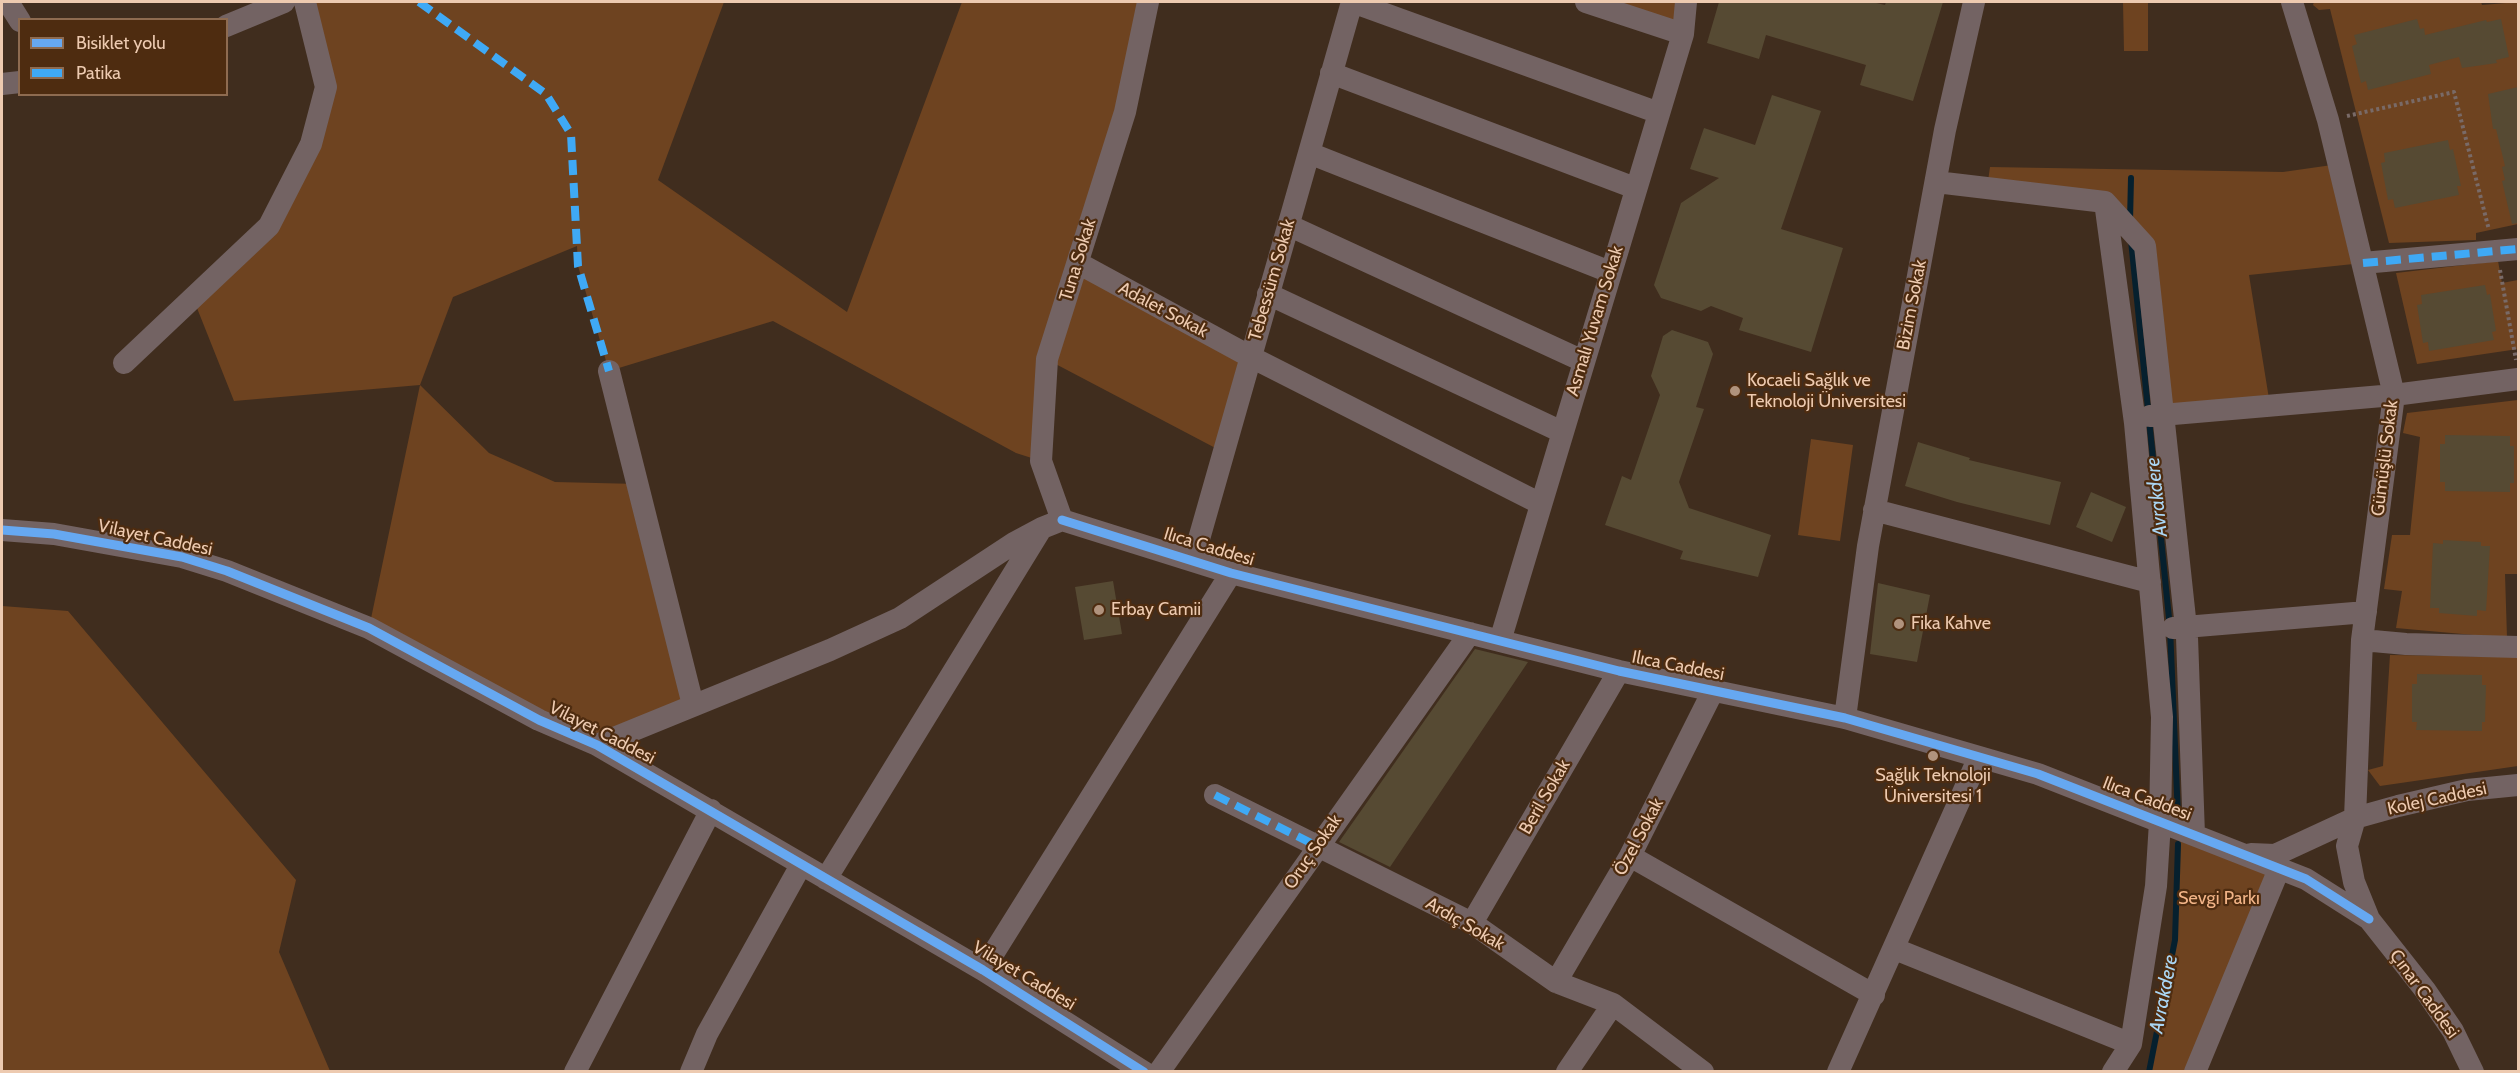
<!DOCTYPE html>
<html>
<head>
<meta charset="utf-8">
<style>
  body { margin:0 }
  #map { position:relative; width:2520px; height:1073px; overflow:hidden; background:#402d1e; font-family:Cabin,sans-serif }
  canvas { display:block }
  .frame { position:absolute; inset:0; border:3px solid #edcab0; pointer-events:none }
  .legend { position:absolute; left:18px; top:18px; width:210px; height:78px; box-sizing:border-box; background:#4e2c10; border:2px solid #8e6b50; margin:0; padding:8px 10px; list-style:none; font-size:18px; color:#edcab0 }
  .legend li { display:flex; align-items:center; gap:12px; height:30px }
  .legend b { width:30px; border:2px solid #8e6b50 }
</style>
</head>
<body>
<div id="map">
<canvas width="2520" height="1073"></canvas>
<div class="frame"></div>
<ul class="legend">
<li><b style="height:8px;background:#66a8f1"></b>Bisiklet yolu</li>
<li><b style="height:8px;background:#3fa9f5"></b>Patika</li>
</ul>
</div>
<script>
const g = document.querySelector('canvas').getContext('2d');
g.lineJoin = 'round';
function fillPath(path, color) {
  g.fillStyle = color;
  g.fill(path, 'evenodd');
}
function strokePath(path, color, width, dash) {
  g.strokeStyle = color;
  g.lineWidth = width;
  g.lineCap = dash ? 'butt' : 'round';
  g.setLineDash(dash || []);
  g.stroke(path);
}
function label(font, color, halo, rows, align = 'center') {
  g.font = font + ' Cabin,sans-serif';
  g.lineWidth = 4.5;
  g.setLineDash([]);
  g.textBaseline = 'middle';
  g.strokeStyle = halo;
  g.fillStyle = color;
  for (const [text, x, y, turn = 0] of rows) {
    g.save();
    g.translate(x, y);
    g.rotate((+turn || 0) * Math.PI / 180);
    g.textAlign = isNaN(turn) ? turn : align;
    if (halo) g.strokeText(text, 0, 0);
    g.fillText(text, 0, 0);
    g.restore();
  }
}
fillPath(new Path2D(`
  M305 2H724L658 180 847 312 962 2H1148L1078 263 1249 356 1223 452 1048 360 1041 461 1016 453 773 321 609 371 578 266 577 246 453 297 420 385 489 453 555 482 638 484 693 705 597 745 369 628 420 385 234 401 193 298 269 226 326 87Z
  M1586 2H1686L1683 34Z
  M2123 2H2148V51H2124Z
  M2314 2H2481L2482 5 2518 2V224L2476 233V240L2389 243 2330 9 2319 10 2313 5Z
  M2339 164 2363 263 2249 275 2270 405 2164 414 2145 246 2105 202 1987 188 1990 167 2283 172Z
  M2498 261 2502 283 2518 280V349L2417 364 2396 273Z
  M2518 400V574H2505L2507 638 2396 628 2402 591 2384 589 2392 535H2410L2420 437 2403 433 2407 413Z
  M1811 439 1853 445 1840 541 1798 535Z
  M2 606 68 611 296 880 279 952 330 1071H2Z
  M2390 655 2518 657V766L2380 786 2368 770 2383 766Z
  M2179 829 2279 869 2195 1071 2149 1072 2175 940Z`), '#6e4320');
strokePath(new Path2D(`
  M2130 221 2131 178
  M2131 240 2170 628 2178 817
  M2149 1072 2175 940 2178 844`), '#06202e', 6);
fillPath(new Path2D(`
  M1719 2H1872L1885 5 1886 2H1943L1913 101 1860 85 1866 65 1766 35 1759 59 1707 43Z
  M2417 19 2420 29 2424 28 2425 35 2486 20 2487 22 2501 19 2509 57 2496 60 2497 63 2462 68 2459 57 2429 65 2431 74 2368 90 2366 81 2361 83 2352 46 2357 44 2354 35Z
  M2518 87V223L2512 224 2502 181 2505 180 2502 167 2505 166 2496 129H2493L2488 94Z
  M1772 95 1821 111 1781 229 1843 248 1811 352 1739 330 1743 318 1711 306 1701 311 1661 298 1654 285 1681 203 1719 178 1690 169 1704 128 1755 145Z
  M2448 140 2450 150 2453 149 2461 186H2457L2459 195 2395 208 2393 199 2388 200 2381 163 2385 162 2384 153Z
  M2485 285 2487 295 2490 294 2496 331 2492 332 2494 340 2429 351 2428 342 2423 343 2417 305 2422 304 2421 295Z
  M1672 330 1708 342 1713 354 1696 407 1704 409 1679 482 1689 508 1771 535 1758 577 1680 559 1683 551 1605 525 1622 476 1631 480 1660 395 1651 376 1663 336Z
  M2445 435 2510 436V446H2514V483H2510V492L2445 491V482H2440V444H2445Z
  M1918 442 1970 458 1969 460 2061 482 2050 525 1957 502 1905 486Z
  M2091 492 2126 507 2112 542 2076 527Z
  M2443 540 2481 542V546H2490L2486 611 2477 610V616L2439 613V608H2430L2433 543 2443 544Z
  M1113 581 1122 634 1084 640 1075 587Z
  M1878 583 1930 595 1917 662 1870 654Z
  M1475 649 1528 662 1390 867 1339 842Z
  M2417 674 2482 675V685H2486L2485 722H2482V731L2416 730 2417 722H2412V684H2417Z`), '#564a33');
strokePath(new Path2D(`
  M2347 116 2454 92 2489 230
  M2500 270 2516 360`), '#796a67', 4, [3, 3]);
strokePath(new Path2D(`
  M8 2 20 21
  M1352 2 1659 113
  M1586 2 1683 34
  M2292 2 2328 120 2394 395 2362 640 2355 818 2347 846 2354 882 2369 919 2425 990 2453 1031 2473 1072
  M226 26 284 2
  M1331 73 1635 188
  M2 84 20 82
  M1309 153 1610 272
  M1936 182 2105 202 2135 423 2162 717 2160 822 2156 886 2131 1044 2113 1072
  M2105 202 2145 246 2187 637 2194 835
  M1288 225 1583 361
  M1078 263 1249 356 1541 504
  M2363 263 2518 249
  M1268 294 1562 432
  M124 363 269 226 311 144 326 87 305 2
  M609 371 693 705
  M2150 416 2394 395 2518 379
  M1874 510 2150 582
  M1062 520 1231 573 1619 671 1845 718 2038 774 2306 879 2369 919
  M1062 520 1041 461 1047 359 1125 112 1148 2
  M2 530 54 534 182 557 227 571 369 628 539 720 597 745 983 970 1144 1072
  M1193 560 1352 2
  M2173 628 2366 612
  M2362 640 2406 644 2518 647
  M1500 641 1683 34 1686 2
  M1845 718 1868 546 1945 130 1974 2
  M597 745 830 650 900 618 1014 543 1042 528 1062 520
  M1215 795 1472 923 1556 982 1613 1004 1703 1072
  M2251 854 2275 855 2355 818 2398 806 2467 790 2518 785
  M1630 856 1874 995
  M826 879 1041 529
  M1472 923 1619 671
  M1895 949 2131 1044
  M983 970 1231 573
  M1556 982 1630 856 1714 689
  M575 1072 711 810
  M691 1072 707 1034 801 865
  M1159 1072 1470 633
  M1567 1072 1613 1004
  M1838 1072 1979 757
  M2195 1072 2279 869`), '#736363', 22);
strokePath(new Path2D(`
  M419 2 546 94 571 134 578 266 609 371
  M2363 263 2518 249
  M1215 795 1317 846`), '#3fa9f5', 8, [15, 8]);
strokePath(new Path2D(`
  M1062 520 1231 573 1619 671 1845 718 2038 774 2306 879 2369 919
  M2 530 54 534 182 557 227 571 369 628 539 720 597 745 983 970 1144 1072`), '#66a8f1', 9);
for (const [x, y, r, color] of [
  [1735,391,6,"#b0937d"],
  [1099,610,6,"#b0937d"],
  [1899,624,6,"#b0937d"],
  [1933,756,6,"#b0937d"]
]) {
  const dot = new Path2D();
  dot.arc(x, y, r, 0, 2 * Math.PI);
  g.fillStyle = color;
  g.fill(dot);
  strokePath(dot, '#4e2c10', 2);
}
label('18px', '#edcab0', '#4e2c10', [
  ["Tuna Sokak",1078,260,-73],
  ["Tebessüm Sokak",1272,280,-74],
  ["Bizim Sokak",1912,305,-79],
  ["Adalet Sokak",1163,310,28],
  ["Asmalı Yuvam Sokak",1595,321,-73],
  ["Gümüşlü Sokak",2385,458,-83],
  ["Vilayet Caddesi",155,538,12],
  ["Ilıca Caddesi",1209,547,17],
  ["Ilıca Caddesi",1678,666,11],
  ["Vilayet Caddesi",602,733,27],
  ["Beril Sokak",1545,797,-60],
  ["Ilıca Caddesi",2147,799,21],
  ["Kolej Caddesi",2437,799,-12],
  ["Özel Sokak",1639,837,-62],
  ["Oruç Sokak",1313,852,-55],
  ["Ardıç Sokak",1465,924,30],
  ["Vilayet Caddesi",1024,976,31],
  ["Çınar Caddesi",2424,994,54]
]);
label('18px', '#edcab0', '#4e2c10', [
  ["Kocaeli Sağlık ve",1747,381],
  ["Teknoloji Üniversitesi",1747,402],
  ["Erbay Camii",1111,610],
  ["Fika Kahve",1911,624],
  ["Sağlık Teknoloji",1933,776,"center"],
  ["Üniversitesi 1",1933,797,"center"]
], 'left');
label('18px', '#f2b487', '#4e2c10', [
  ["Sevgi Parkı",2219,899]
]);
label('italic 20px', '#aad6f4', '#4e2c10', [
  ["Avrakdere",2157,497,-96],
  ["Avrakdere",2164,994,-79]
]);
</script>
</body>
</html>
